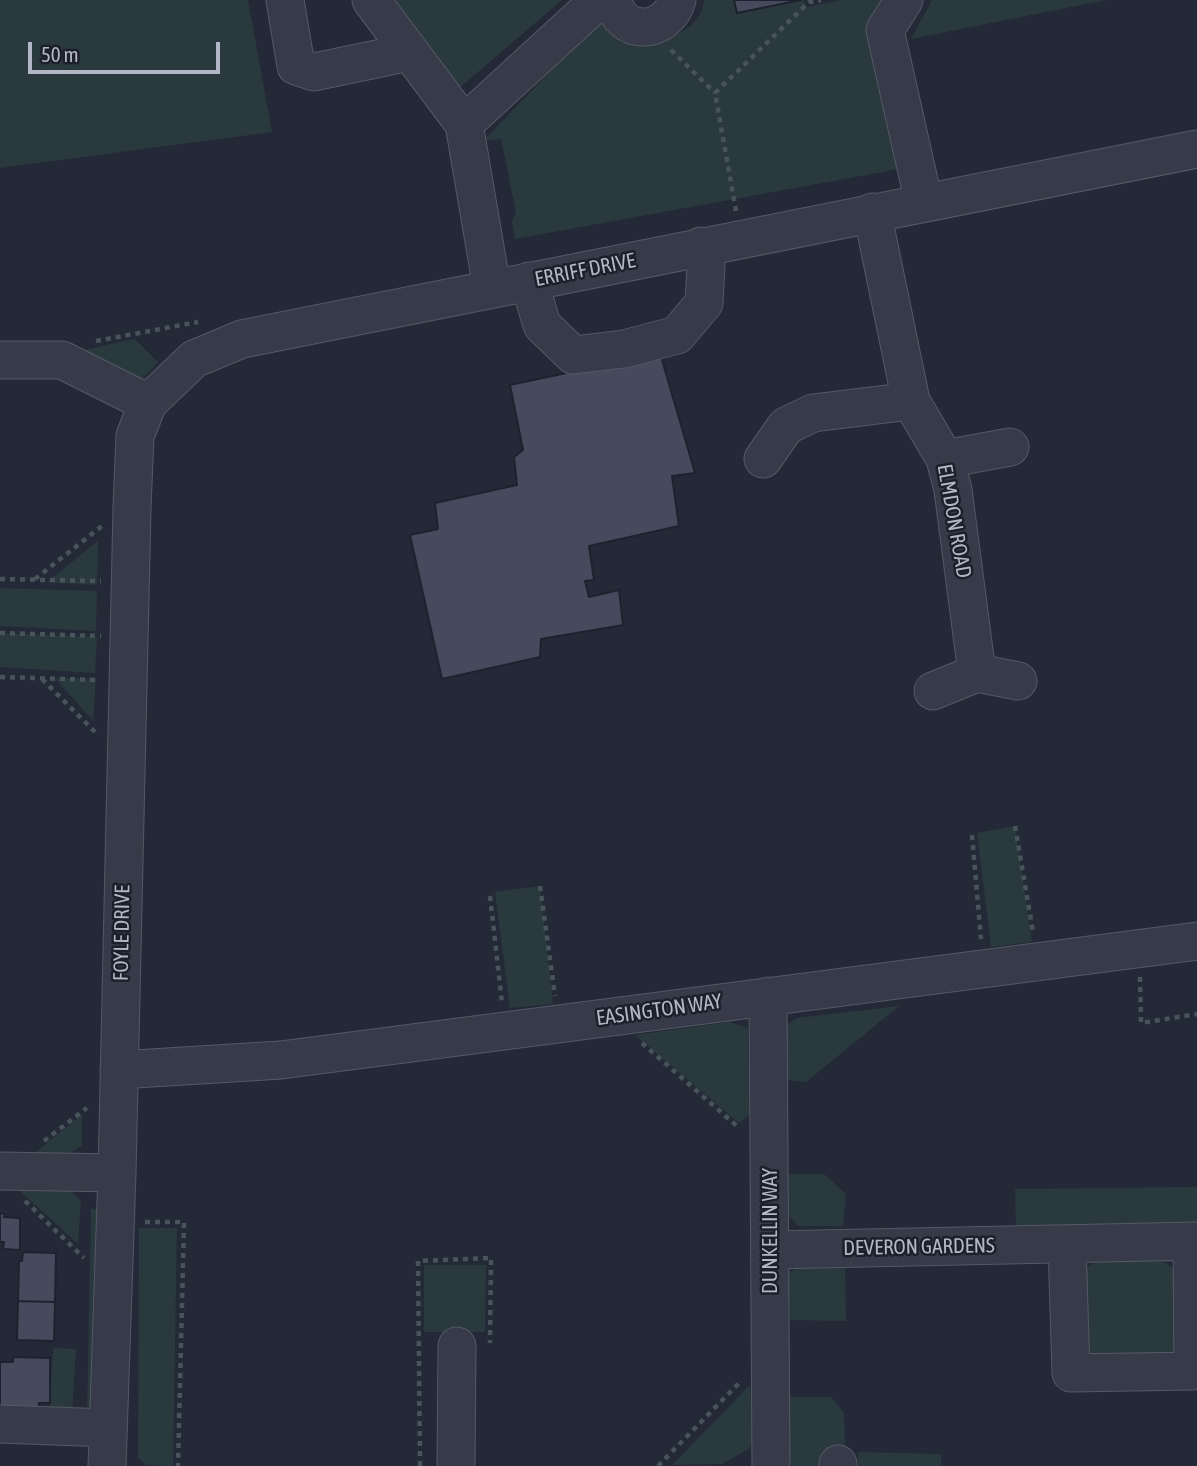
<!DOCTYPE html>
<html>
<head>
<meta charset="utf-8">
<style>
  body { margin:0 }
  #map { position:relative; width:1197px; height:1466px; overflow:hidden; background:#242938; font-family:"Asap Condensed",sans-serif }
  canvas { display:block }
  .scale { position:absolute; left:28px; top:42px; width:192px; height:32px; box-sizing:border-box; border:4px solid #b2b6c5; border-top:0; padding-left:9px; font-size:21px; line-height:24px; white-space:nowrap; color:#b2b6c5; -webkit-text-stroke:5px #1c202d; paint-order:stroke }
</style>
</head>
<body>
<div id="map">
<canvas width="1197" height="1466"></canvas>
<div class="scale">50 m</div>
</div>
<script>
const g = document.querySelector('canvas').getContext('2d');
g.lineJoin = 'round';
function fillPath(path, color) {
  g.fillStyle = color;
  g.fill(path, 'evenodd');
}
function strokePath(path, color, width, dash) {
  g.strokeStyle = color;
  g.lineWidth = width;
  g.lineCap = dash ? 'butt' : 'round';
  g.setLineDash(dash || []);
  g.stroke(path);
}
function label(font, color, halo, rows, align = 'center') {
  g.font = font + ' "Asap Condensed",sans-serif';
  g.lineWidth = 5;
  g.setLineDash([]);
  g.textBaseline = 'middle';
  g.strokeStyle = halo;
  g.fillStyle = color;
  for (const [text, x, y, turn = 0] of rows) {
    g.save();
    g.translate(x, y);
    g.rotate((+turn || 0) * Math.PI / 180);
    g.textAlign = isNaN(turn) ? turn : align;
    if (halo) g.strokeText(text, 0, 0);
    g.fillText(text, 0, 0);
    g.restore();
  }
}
fillPath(new Path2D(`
  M0 0H248L272 132 0 168Z
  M389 0H562L457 90Z
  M704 0H734L737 13 801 0H804L807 7 841 0H891L899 169 515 239 512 221 516 212 501 139 483 141 598 22C606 27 617 36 626 39 654 47 702 34 704 0Z
  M932 0H1106L911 39Z
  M135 339 158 362 137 385 74 352Z
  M98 541 97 585 47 582Z
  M0 588 97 591 96 631 0 626Z
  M0 633 97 637 95 673 0 667Z
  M55 678 96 679 93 721Z
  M1015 826 1032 942 991 947 977 833Z
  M540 886 553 1004 510 1008 495 892Z
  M899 1006 806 1082 786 1080 787 1025 797 1018Z
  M729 1022 748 1028 749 1115 739 1123 635 1035Z
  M82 1115V1145L67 1155H32Z
  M788 1174H824L846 1194 843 1226H798L789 1216Z
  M1197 1187V1223L1016 1227 1015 1189Z
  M19 1190H70L81 1201 78 1244Z
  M91 1209H100L96 1404 87 1417Z
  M139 1228H177L173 1466 146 1465 138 1458Z
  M1159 1258 1179 1272 1180 1350 1160 1365H1101L1080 1345 1081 1272 1097 1261Z
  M424 1265H486L485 1332H424Z
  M800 1265 845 1266 846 1321 790 1320 788 1274Z
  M53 1348 76 1349 72 1414 49 1415Z
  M750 1385 753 1436 750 1448 722 1464 672 1465Z
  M789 1397H831L844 1413 845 1447 827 1448 826 1466H792L790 1460Z
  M858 1452 941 1454V1466H858Z`), '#2a393d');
const building = new Path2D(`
  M734 0H801L737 13Z
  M660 353 695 473 672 476 679 526 589 546 594 580 585 581 589 597 619 590 623 625 541 639 540 657 442 679 410 535 438 529 435 503 517 485 514 457 523 450 510 385Z
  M0 1213 5 1214 4 1217 20 1218V1250L3 1249 4 1242H0Z
  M23 1252 56 1253 55 1302 18 1301 19 1261H22Z
  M18 1301 55 1302 54 1341 17 1340Z
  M13 1357 50 1358V1403H39L38 1413 0 1409V1362H13Z`);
fillPath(building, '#454b5d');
strokePath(building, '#1e222f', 2);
const minor = new Path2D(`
  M285 0 296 66 314 72 410 52
  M371 0 464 124
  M613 0C620 37 667 35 677 0
  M904 0 885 30 924 203
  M872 212 911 401 945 459 953 490 977 673
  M529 281 542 325 573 355 624 349 677 335 704 303 706 266 701 246
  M492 288 464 124 599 0
  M0 360H62L148 403
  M763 459 786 426 813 413 911 401
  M945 459 1010 447
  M933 691 977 673 1018 681
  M768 996 771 1466
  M119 1070 281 1060 1197 941
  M0 1171 117 1173
  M1067 1244 1071 1373 1193 1371 1192 1241
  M771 1250 1197 1241
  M0 1424 108 1428
  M107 1466 117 1173 132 508 135 436 148 403 194 359 242 339 1197 149
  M456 1466 457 1346
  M838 1466V1464`);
strokePath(minor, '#555966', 39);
strokePath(new Path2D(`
  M671 50 715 93
  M736 211 715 93 809 2 821 0
  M96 341 198 322
  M0 579 101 581
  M35 579 102 526
  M0 633 101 636
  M0 677 97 680
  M42 679 95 732
  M1015 826 1033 932
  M972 835 981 939
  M540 886 555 996
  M490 896 502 1003
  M1140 977 1141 1023 1197 1014
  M642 1043 738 1127
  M44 1141 87 1108
  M25 1201 84 1258
  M145 1222H184L178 1466
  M420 1466 418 1261 491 1258 490 1343
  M658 1466 740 1382`), '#47545a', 4.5, [5, 5]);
strokePath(minor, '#373b49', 37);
label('21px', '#b2b6c5', '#1c202d', [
  ["ERRIFF DRIVE",585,270,-11],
  ["ELMDON ROAD",954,521,80],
  ["FOYLE DRIVE",122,933,-89],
  ["EASINGTON WAY",659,1010,-8],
  ["DUNKELLIN WAY",770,1231,-90],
  ["DEVERON GARDENS",919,1247,-1]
]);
</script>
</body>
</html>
